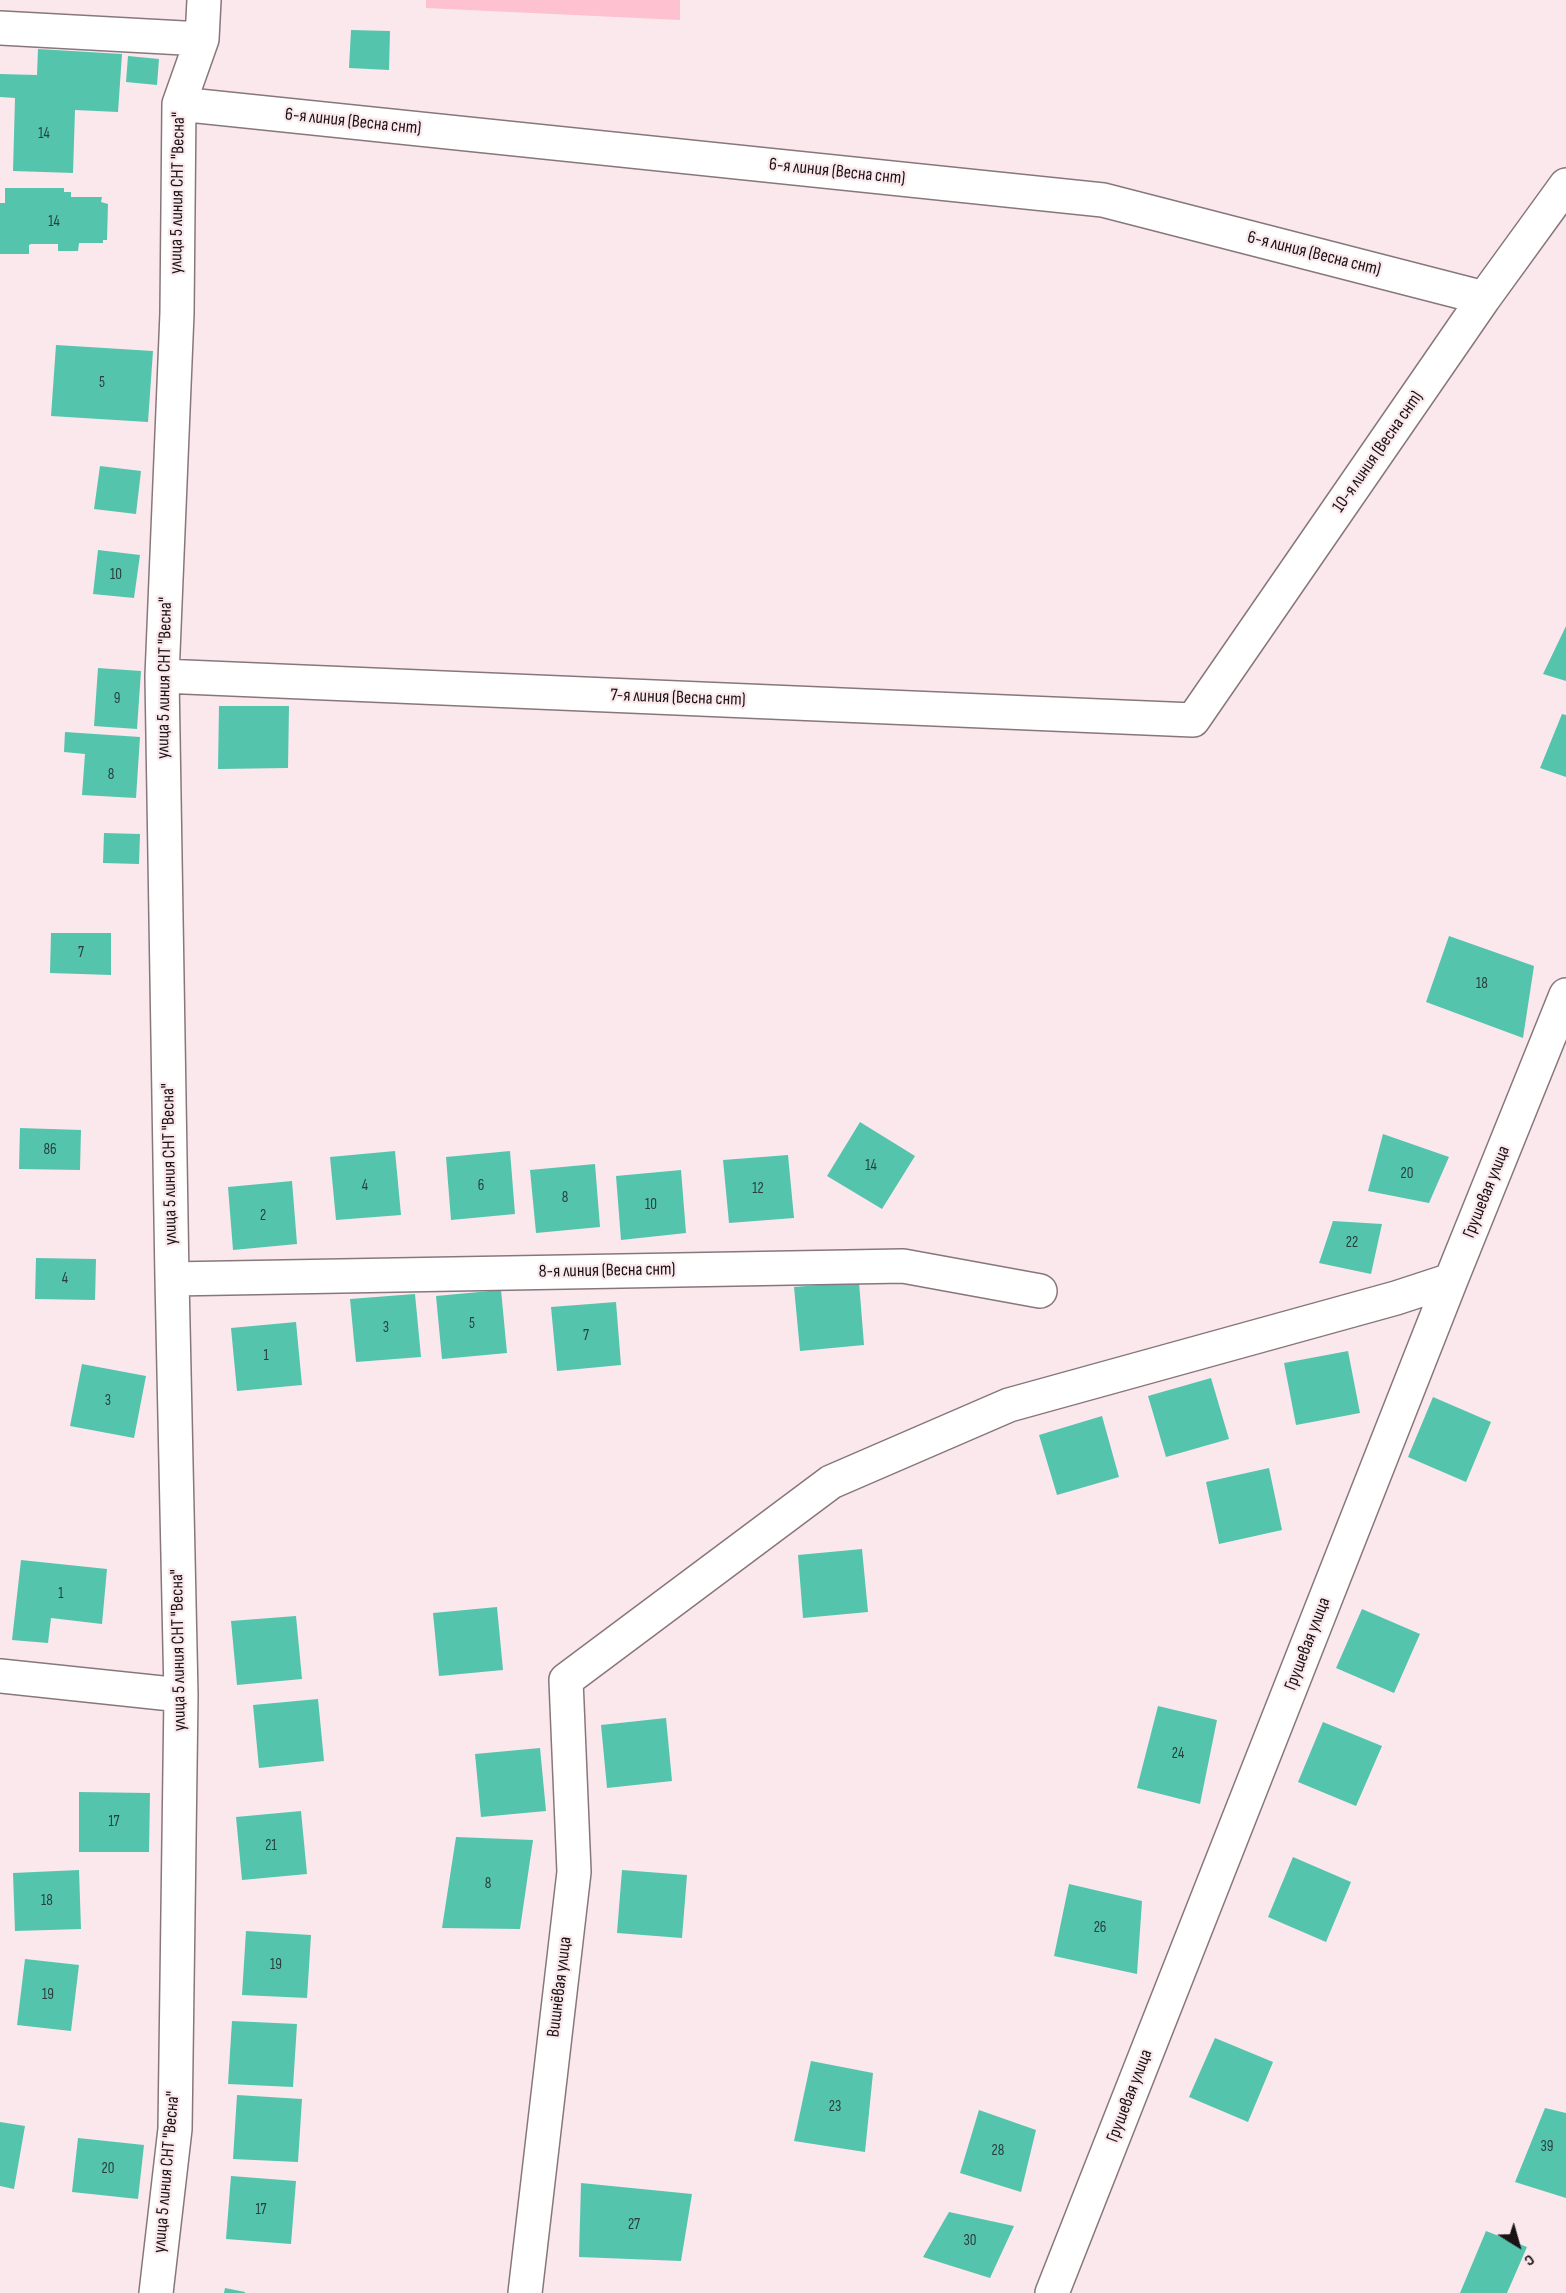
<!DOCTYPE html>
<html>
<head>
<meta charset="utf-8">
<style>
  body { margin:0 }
  #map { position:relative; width:1566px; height:2293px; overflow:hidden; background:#fae8ec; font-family:"Sofia Sans Condensed",sans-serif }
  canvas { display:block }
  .north { position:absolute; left:1488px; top:2215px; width:60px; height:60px; -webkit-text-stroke:4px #fae8ec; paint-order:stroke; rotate:143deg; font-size:16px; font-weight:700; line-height:24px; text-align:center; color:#191315 }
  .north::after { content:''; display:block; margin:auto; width:21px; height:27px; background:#191315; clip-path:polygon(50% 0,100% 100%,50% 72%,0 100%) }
</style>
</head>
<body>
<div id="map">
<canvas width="1566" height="2293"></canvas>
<div class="north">С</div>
</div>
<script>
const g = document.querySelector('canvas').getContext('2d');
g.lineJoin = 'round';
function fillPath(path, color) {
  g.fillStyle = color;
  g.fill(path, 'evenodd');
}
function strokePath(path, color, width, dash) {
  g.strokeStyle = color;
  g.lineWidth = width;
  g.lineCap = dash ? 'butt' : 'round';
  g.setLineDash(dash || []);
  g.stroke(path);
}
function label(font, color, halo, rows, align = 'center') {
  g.font = font + ' "Sofia Sans Condensed",sans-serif';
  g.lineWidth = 4.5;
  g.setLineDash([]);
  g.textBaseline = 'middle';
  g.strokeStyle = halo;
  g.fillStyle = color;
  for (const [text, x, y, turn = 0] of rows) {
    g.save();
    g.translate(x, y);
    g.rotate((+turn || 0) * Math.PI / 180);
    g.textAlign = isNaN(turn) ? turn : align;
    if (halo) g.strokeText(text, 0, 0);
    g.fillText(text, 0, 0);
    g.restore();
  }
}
fillPath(new Path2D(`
  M426 0H680V20L426 8Z`), '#fdc1cf');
fillPath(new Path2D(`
  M351 30 390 31 389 70 349 68Z
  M38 49 122 54 118 112 75 110 73 173 13 171 15 98 0 97V74L37 75Z
  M128 56 159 59 157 85 126 82Z
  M5 188H64V192H71V197H102L101 202 108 204 107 240H103V243H79L78 251H58V244H31L29 245V254H0V203H5Z
  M56 345 153 351 148 422 51 416Z
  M100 466 141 471 136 514 94 509Z
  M98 550 140 555 134 598 93 594Z
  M1566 626V681L1543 674Z
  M98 668 141 671 137 729 94 726Z
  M219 706H289L288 768 218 769Z
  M1562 714 1566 715V777L1540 768Z
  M65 732 140 737 136 798 82 795 85 754 64 752Z
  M104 833 140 834 139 864 103 863Z
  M51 933H111V975L50 973Z
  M1449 936 1534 966 1523 1038 1426 1002Z
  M860 1122 915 1156 882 1209 827 1176Z
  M20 1128 81 1130 80 1170 19 1169Z
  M1383 1134 1449 1157 1429 1203 1368 1191Z
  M395 1151 401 1215 336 1220 330 1157Z
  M510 1151 515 1214 451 1220 446 1157Z
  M788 1155 794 1218 729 1223 723 1160Z
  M595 1164 600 1227 536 1233 530 1170Z
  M681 1170 686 1233 621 1240 616 1176Z
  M292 1181 297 1244 233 1250 228 1187Z
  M1333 1221 1382 1224 1371 1274 1319 1263Z
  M36 1258 96 1259 95 1300 35 1299Z
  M859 1282 864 1345 800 1351 794 1287Z
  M501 1290 507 1353 442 1359 436 1296Z
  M415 1294 421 1357 356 1362 350 1299Z
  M616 1302 621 1365 557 1371 551 1307Z
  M296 1322 302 1385 237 1391 231 1328Z
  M1348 1351 1360 1413 1296 1425 1284 1363Z
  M82 1364 146 1376 134 1438 70 1426Z
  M1211 1378 1229 1439 1166 1457 1148 1396Z
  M1433 1397 1491 1422 1466 1482 1408 1457Z
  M1102 1416 1119 1477 1057 1495 1039 1435Z
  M1269 1468 1282 1530 1219 1544 1206 1482Z
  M862 1549 868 1612 803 1618 798 1555Z
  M21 1560 107 1569 102 1624 51 1618 48 1643 12 1640Z
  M497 1607 503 1670 439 1676 433 1613Z
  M1362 1609 1420 1634 1394 1693 1336 1668Z
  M296 1616 302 1679 237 1685 231 1621Z
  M318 1699 324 1761 259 1768 253 1705Z
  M1158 1706 1217 1720 1200 1804 1137 1788Z
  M666 1718 672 1781 607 1788 601 1725Z
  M1323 1722 1382 1746 1356 1806 1298 1782Z
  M540 1748 546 1811 481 1817 475 1754Z
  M79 1792 150 1793 149 1852H79Z
  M301 1811 307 1874 242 1880 236 1817Z
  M456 1837 533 1840 520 1929 442 1928Z
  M1293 1857 1351 1882 1326 1942 1268 1917Z
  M79 1870 81 1929 15 1931 13 1873Z
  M622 1870 687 1875 682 1938 617 1933Z
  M1069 1884 1142 1901 1137 1974 1054 1956Z
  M246 1931 311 1935 307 1998 242 1995Z
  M25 1959 79 1965 71 2031 17 2025Z
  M232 2021 297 2024 293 2087 228 2084Z
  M1215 2038 1273 2062 1248 2122 1189 2097Z
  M811 2061 873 2073 865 2152 794 2141Z
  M237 2095 302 2099 298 2162 233 2159Z
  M1545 2108 1566 2113V2198L1515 2182Z
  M979 2110 1036 2130 1021 2192 960 2173Z
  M0 2122 25 2126 14 2189 0 2186Z
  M78 2138 144 2145 138 2199 72 2192Z
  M231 2176 296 2181 291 2244 226 2239Z
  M581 2183 692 2194 681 2261 579 2257Z
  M949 2212 1014 2226 990 2278 923 2257Z
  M1486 2231 1527 2247 1507 2293H1460Z
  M225 2288 245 2292V2293H224Z`), '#55c4ad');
const minor = new Path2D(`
  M0 28 202 39
  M179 104 1103 200 1484 298
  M162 676 1193 720 1484 298 1566 185
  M172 1279 903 1266 1040 1291
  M0 1676 181 1695
  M156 2293 175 2129 181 1695 172 1279 162 676 177 313 179 104 202 39 204 0
  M525 2293 574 1872 566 1680 831 1482 1009 1405 1396 1298 1451 1280
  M1052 2293 1451 1280 1566 995`);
strokePath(minor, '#87777b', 36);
strokePath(minor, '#fff', 33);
label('15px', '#283f3b', null, [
  ["14",44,134],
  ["14",54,222],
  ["5",102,383],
  ["10",116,575],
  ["9",117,699],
  ["8",111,775],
  ["7",81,953],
  ["18",1482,984],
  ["86",50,1150],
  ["14",871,1166],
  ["20",1407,1174],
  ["4",365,1186],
  ["6",481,1186],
  ["12",758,1189],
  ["8",565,1198],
  ["10",651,1205],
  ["2",263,1216],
  ["22",1352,1243],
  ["4",65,1279],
  ["5",472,1324],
  ["3",386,1328],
  ["7",586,1336],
  ["1",266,1356],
  ["3",108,1401],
  ["1",61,1594],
  ["24",1178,1754],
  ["17",114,1822],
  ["21",271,1846],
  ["8",488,1884],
  ["18",47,1901],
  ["26",1100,1928],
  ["19",276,1965],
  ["19",48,1995],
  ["23",835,2107],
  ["39",1547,2147],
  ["28",998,2151],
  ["20",108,2169],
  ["17",261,2210],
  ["27",634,2225],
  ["30",970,2241]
]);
label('18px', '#191315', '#fae8ec', [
  ["6-я линия (Весна снт)",353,122,6],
  ["6-я линия (Весна снт)",837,172,6],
  ["улица 5 линия СНТ \"Весна\"",178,193,-89],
  ["6-я линия (Весна снт)",1314,254,14],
  ["10-я линия (Весна снт)",1378,452,-55],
  ["улица 5 линия СНТ \"Весна\"",165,678,-89],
  ["7-я линия (Весна снт)",678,698,2],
  ["улица 5 линия СНТ \"Весна\"",170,1164,-91],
  ["Грушевая улица",1487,1192,-68],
  ["8-я линия (Весна снт)",607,1271,-1],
  ["Грушевая улица",1308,1644,-69],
  ["улица 5 линия СНТ \"Весна\"",179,1650,-91],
  ["Вишнёвая улица",560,1987,-83],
  ["Грушевая улица",1130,2096,-69],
  ["улица 5 линия СНТ \"Весна\"",167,2172,-85]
]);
</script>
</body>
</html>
